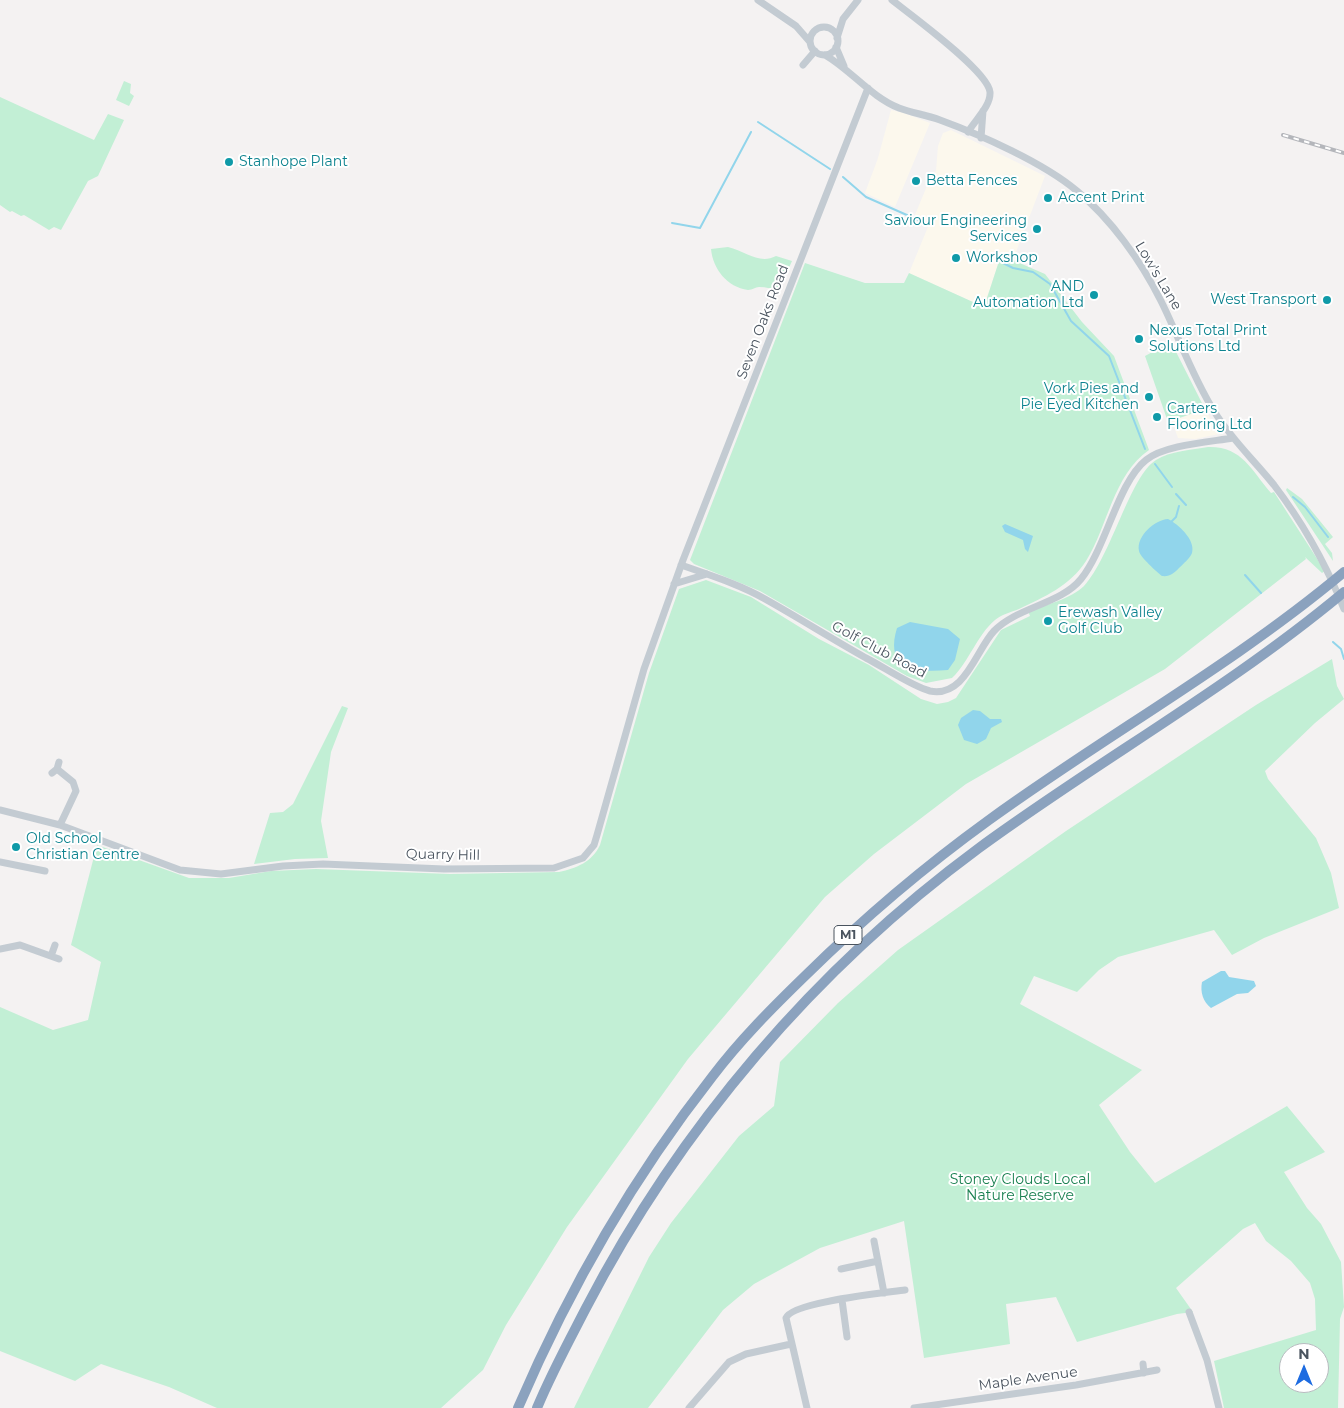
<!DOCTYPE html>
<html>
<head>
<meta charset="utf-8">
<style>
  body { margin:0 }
  #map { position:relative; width:1344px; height:1408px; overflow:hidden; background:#f4f2f2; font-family:Montserrat,sans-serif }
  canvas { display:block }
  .north { position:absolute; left:1279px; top:1343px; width:50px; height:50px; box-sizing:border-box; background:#fff; border:1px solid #b7bbbf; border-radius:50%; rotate:0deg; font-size:14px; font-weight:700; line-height:20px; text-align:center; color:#4a545f }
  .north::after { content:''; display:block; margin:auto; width:18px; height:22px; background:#1e6ce1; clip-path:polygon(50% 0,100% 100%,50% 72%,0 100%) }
</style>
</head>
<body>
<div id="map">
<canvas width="1344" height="1408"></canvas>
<div class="north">N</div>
</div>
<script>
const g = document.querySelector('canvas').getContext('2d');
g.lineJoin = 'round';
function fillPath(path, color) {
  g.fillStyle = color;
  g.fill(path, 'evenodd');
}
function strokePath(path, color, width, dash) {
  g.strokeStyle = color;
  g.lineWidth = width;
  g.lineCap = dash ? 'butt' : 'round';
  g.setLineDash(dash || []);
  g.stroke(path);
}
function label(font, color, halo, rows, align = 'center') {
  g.font = font + ' Montserrat,sans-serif';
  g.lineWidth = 4;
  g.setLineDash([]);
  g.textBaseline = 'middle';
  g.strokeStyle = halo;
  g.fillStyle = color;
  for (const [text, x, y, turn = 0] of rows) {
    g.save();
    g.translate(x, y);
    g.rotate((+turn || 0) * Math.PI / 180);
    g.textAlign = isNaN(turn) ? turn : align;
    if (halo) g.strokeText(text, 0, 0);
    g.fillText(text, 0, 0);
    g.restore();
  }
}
fillPath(new Path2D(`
  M891 110 904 113 930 123 895 207 865 193 878 158Z
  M951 130 1045 176 1013 260 1001 255 984 307 909 273 930 222 915 215 929 181 936 171 938 146 943 133Z
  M1205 409 1219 434 1195 439 1178 438 1172 421Z`), '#fcf8ed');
fillPath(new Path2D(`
  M124 81 131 84 130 93 134 96 129 106 116 100Z
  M0 97 94 140 108 114 124 120 98 176 88 181 61 230 54 227 49 230 24 215 21 216 12 211 10 212 0 205Z
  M728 247C746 251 759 265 776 256L792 261 779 290C773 289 766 287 759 287 755 287 753 290 748 290 727 287 713 269 711 249Z
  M1001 255 1045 274 1082 322 1114 356 1149 450C1113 475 1108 526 1086 561 1070 586 1044 597 1019 609 1011 612 1001 615 995 620 977 635 969 662 952 678L926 683 907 676 760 591 694 564 690 560 805 263 865 283H904L909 273 984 307Z
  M1171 342 1205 409 1168 422 1145 356Z
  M1208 447C1242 446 1251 470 1271 493L1274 492 1325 571 1322 573 1305 557 1306 559 1165 669 966 784 874 854 825 897 688 1059 567 1227 506 1325 483 1370 441 1408H217L169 1387 101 1364 75 1381 0 1351V1007L53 1030 88 1020 101 962 71 945 97 845 189 878H229L271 871 316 869 450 874 559 872C577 868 592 862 600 845L649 673 679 589 706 580 751 597 819 639 869 665 921 699 937 704 948 702 956 698 1001 630 1030 616 1028 611C1045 605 1071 599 1084 586 1111 557 1130 476 1156 460 1170 451 1192 450 1208 447Z
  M1287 488 1302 499 1333 537 1325 544 1332 553 1333 561 1286 490Z
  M1332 659 1337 686 1344 699 1315 723 1265 771 1268 779 1316 838 1331 873 1339 908 1264 938 1232 955 1214 930 1118 957 1099 970 1077 992 1034 976 1020 1004 1142 1070 1099 1105 1130 1152 1155 1183 1287 1106 1325 1152 1284 1172 1307 1208 1321 1224 1341 1262 1344 1307 1340 1319 1338 1408H1224L1214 1361 1316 1330 1315 1299 1310 1283 1291 1261 1266 1241 1255 1223 1243 1229 1176 1288 1193 1312 1177 1314 1077 1342 1056 1297 1006 1304 1010 1344 924 1358 904 1221 820 1248 754 1284 723 1310 648 1408H574L649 1257 671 1223 739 1136 774 1106 780 1062 838 1003 898 950 1066 831 1256 705ZM1289 1353H1319V1383H1289Z
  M342 706 348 708 331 752 321 821 328 858 295 859 254 864 270 813 283 812 293 804Z`), '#c2efd5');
fillPath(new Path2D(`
  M1168 519C1178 524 1196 540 1192 553 1190 558 1183 564 1179 568 1174 573 1170 577 1162 576 1157 572 1140 557 1139 551 1136 536 1155 520 1168 519Z
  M1005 524 1033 536 1028 552 1025 549 1023 540 1005 532 1002 526Z
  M910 622 948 629 960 639 955 660 948 670C916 673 884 670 897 628Z
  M973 710 980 711 990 719H1001L1002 722 991 728 986 739 977 744 964 740 958 725 961 718Z
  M1221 971H1225L1229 977 1254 981 1256 986 1248 993 1237 994 1211 1008C1203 1002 1200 992 1202 982Z`), '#91d5eb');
strokePath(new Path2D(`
  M758 122 830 169
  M843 177 866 197 925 223
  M672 223 700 228 751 132
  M1003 263 1013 268 1033 272 1050 284 1071 321 1109 356 1145 449
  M1155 464 1172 487
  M1176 494 1186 505
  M1293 497 1305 507 1328 537
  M1172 521 1176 517 1179 506
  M1245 575 1261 593
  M1333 642 1341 649 1344 659`), '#91d5eb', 2);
strokePath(new Path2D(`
  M758 0 796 26 810 42
  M892 0C911 15 988 71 990 92 991 106 975 120 968 132
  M810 41a14 14 0 1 1 28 0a14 14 0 1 1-28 0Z
  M837 38 843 19 858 0
  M836 47 844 66
  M825 55C851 70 871 97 899 108 912 113 927 115 940 120 981 135 1044 163 1077 191 1111 219 1141 261 1161 301 1179 337 1192 376 1214 411 1231 439 1254 460 1274 485 1303 523 1326 564 1344 609
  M803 65 815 51
  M981 138 983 111
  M681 565C709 575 739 584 765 599 799 618 832 639 866 658 882 666 913 687 930 691 965 698 976 650 994 631 1017 607 1061 604 1081 579 1106 548 1118 482 1146 460 1164 445 1209 442 1233 438
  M674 584 707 574
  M57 769 73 782 76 791 60 825
  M52 773 57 769 59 762
  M0 810 60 825 180 870 221 874 283 866 323 864 444 869 554 868 583 858 594 845 597 835 644 669 683 560 868 88
  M0 862 45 871
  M0 949 20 945 59 959
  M51 956 55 945
  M874 1241 884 1293
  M841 1269 878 1261
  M842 1300 847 1337
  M1189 1312 1207 1360 1219 1408
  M1143 1364 1144 1373
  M689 1408 729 1362 746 1354 791 1344
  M807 1408 786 1318C792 1302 884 1293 905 1290
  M914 1408 1076 1385 1157 1370`), '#c3cbd2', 7);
strokePath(new Path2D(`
  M518 1408C569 1289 632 1179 712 1077 740 1040 773 1007 806 975 863 919 924 867 989 820 1106 735 1233 665 1344 572
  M537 1408C551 1374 569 1341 586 1308 680 1127 815 969 979 848 1099 760 1229 688 1344 592`), '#8ba2be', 10);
const rail = new Path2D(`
  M1283 135 1344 153`);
strokePath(rail, '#b4b6bb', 4);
strokePath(rail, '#fff', 2, [5.5]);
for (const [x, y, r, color] of [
  [229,162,5,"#0f9aa8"],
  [916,181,5,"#0f9aa8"],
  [1048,198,5,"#0f9aa8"],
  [1037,229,5,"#0f9aa8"],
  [956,258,5,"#0f9aa8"],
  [1094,295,5,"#0f9aa8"],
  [1327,300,5,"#0f9aa8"],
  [1139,339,5,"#0f9aa8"],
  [1149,397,5,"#0f9aa8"],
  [1157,417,5,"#0f9aa8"],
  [1048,621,5,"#0f9aa8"],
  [16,847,5,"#0f9aa8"]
]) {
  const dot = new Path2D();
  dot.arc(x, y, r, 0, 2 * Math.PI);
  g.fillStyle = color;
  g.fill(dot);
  strokePath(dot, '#fff', 2);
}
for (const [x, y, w] of [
  [848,935,28]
]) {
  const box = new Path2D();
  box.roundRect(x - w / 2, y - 9.5, w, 19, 4);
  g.fillStyle = '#fff';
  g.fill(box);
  strokePath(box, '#4a545f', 1);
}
label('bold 12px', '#4a545f', null, [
  ["M1",848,935]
]);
label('14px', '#0d838f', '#fff', [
  ["Stanhope Plant",239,162],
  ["Betta Fences",926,181],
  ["Accent Print",1058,198],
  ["Saviour Engineering",1027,221,"right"],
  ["Services",1027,237,"right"],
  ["Workshop",966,258],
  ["AND",1084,287,"right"],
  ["Automation Ltd",1084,303,"right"],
  ["West Transport",1317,300,"right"],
  ["Nexus Total Print",1149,331],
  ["Solutions Ltd",1149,347],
  ["Vork Pies and",1139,389,"right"],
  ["Pie Eyed Kitchen",1139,405,"right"],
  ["Carters",1167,409],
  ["Flooring Ltd",1167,425],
  ["Erewash Valley",1058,613],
  ["Golf Club",1058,629],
  ["Old School",26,839],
  ["Christian Centre",26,855]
], 'left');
label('14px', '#4a545f', '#fff', [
  ["Low's Lane",1158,276,59],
  ["Seven Oaks Road",763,322,-69],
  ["Golf Club Road",879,650,28],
  ["Quarry Hill",443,855,1],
  ["Maple Avenue",1028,1379,-8]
]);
label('14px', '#1a8051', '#fff', [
  ["Stoney Clouds Local",1020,1180],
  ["Nature Reserve",1020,1196]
]);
</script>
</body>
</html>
